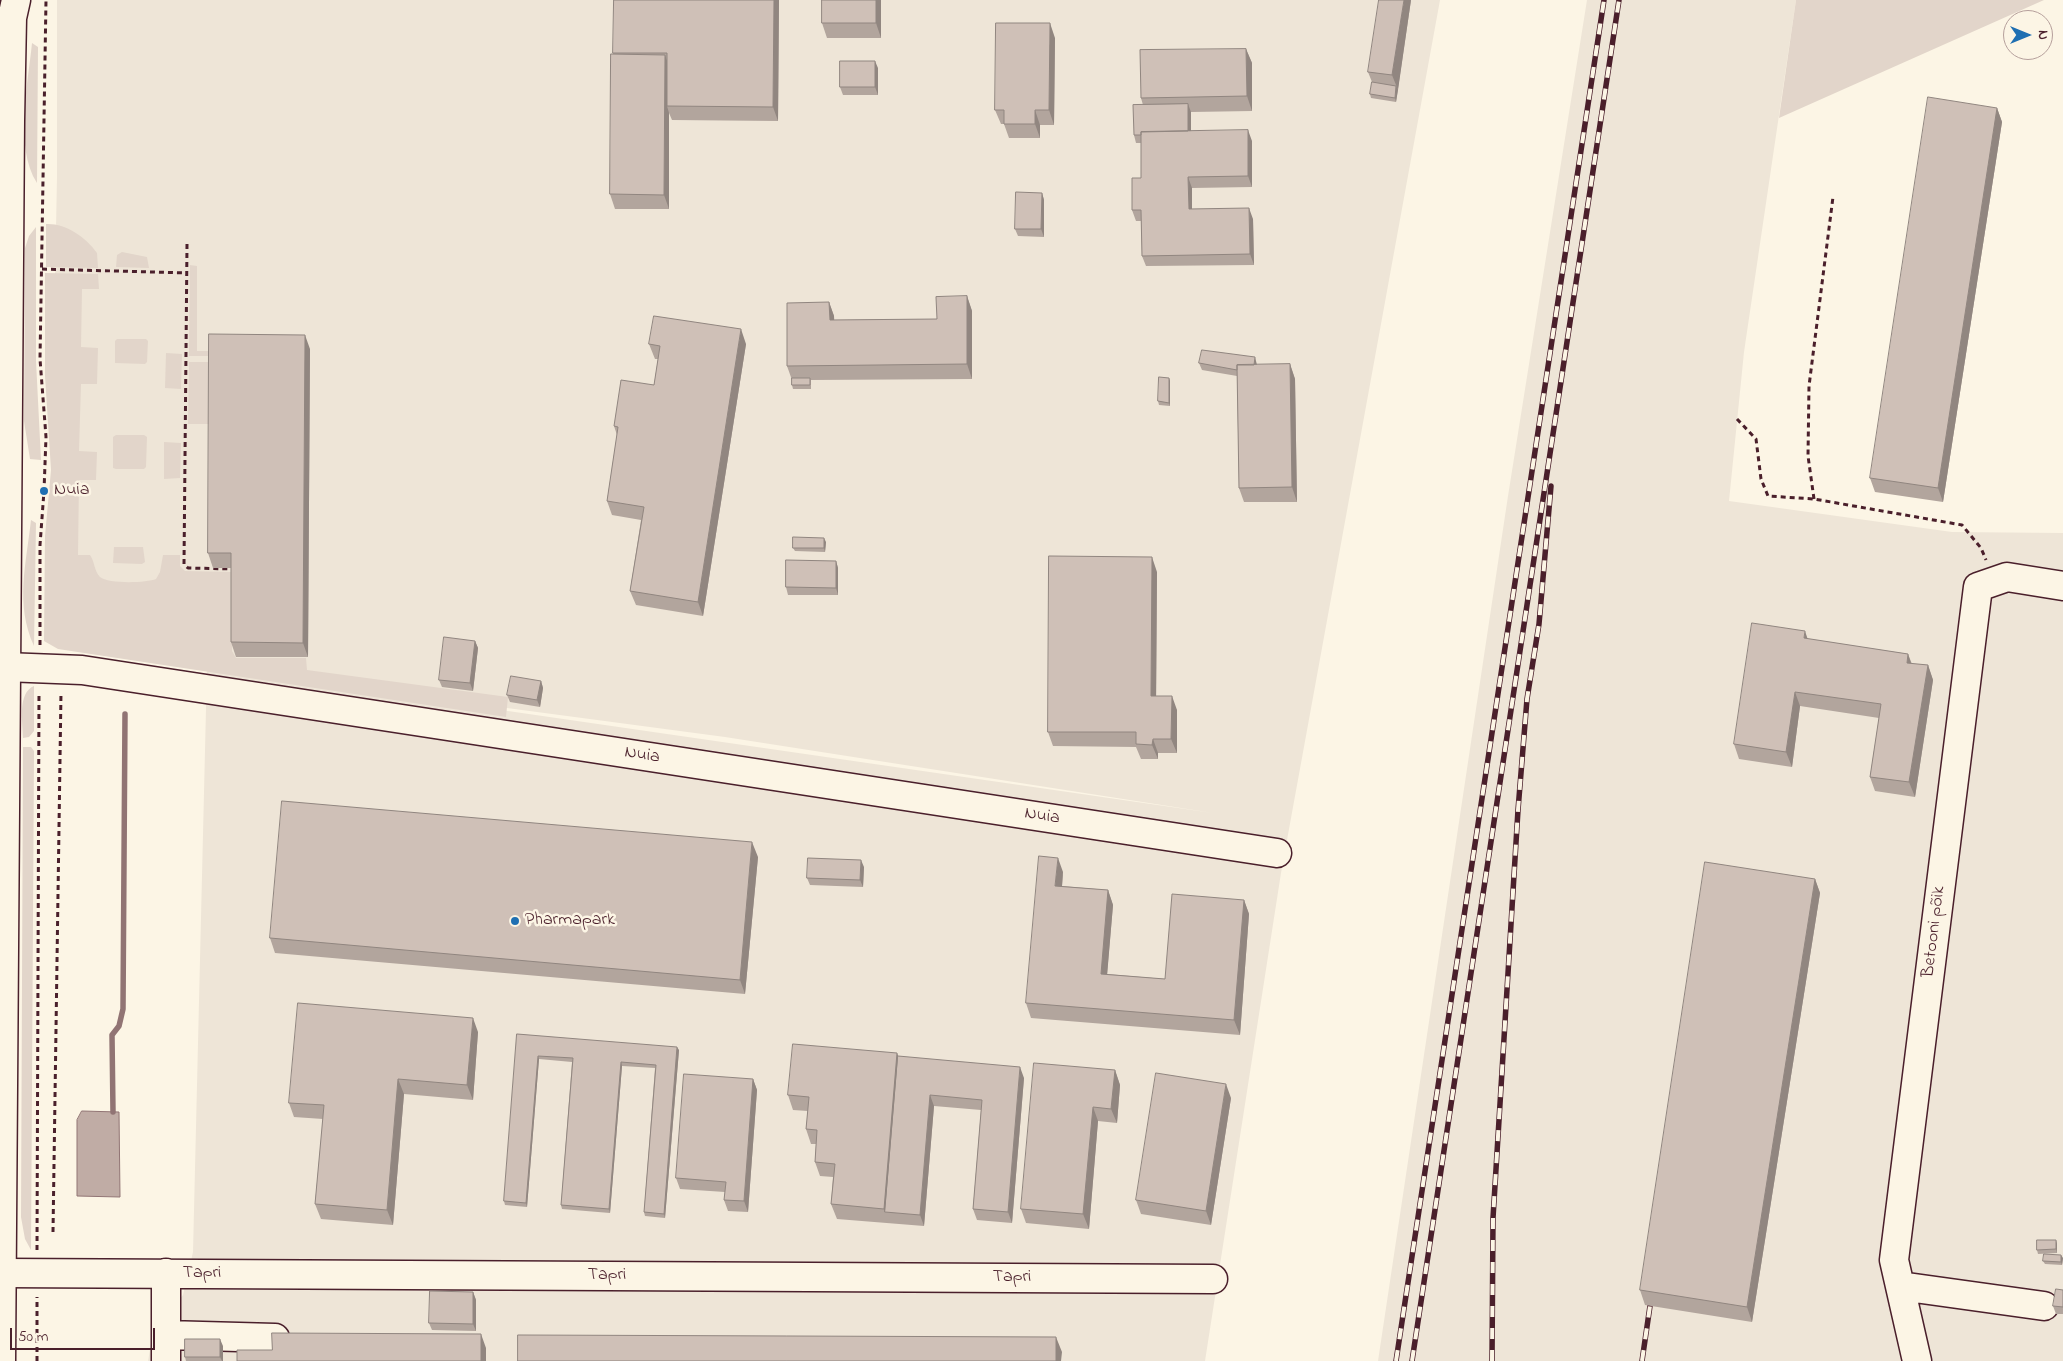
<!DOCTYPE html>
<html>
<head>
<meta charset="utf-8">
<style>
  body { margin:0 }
  #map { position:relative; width:2063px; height:1361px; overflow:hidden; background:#fcf5e5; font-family:"Indie Flower",sans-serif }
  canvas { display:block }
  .north { position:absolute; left:2003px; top:10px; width:50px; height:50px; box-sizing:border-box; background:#fcf5e5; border:1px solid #b59f9b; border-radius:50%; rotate:90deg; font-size:14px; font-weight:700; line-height:20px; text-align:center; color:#4a1f2b }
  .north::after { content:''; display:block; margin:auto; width:18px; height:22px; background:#1f6fb2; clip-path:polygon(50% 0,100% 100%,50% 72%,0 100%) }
  .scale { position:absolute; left:10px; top:1328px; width:145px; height:22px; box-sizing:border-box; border:2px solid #4a1f2b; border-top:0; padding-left:6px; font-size:15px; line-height:18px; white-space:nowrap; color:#4a1f2b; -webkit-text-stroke:4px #fcf5e5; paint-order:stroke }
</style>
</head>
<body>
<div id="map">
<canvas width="2063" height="1361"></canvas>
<div class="north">N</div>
<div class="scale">50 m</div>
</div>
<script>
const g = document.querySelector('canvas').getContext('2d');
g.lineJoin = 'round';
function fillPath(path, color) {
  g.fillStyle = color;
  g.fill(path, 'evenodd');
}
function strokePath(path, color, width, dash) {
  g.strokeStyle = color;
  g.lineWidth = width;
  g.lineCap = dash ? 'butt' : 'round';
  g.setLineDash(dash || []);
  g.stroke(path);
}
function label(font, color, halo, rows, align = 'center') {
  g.font = font + ' "Indie Flower",sans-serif';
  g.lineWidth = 5;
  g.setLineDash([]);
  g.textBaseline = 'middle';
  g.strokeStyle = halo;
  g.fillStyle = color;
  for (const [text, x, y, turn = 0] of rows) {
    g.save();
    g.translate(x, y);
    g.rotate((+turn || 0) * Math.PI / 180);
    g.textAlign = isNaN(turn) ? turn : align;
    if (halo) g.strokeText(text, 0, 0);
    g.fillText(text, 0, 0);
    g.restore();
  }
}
fillPath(new Path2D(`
  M57 0H1440L1281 873 1205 1361H148L153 1333 183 1295 193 1252 207 667 48 637 57 177ZM349 687 725 737 1213 813 349 688Z
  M1587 0H1796L1744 352 1729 501 1952 532 2063 533V1361H1378L1508 496Z`), '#eee5d7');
fillPath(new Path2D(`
  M1796 0H2044L1779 118Z
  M32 43 38 47 37 183C14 147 28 84 32 43Z
  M46 224C65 223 86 237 97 253L98 268 46 267Z
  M36 227V361L41 460 30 459 24 421 25 248 29 236Z
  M122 252 147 257 149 268 116 267 117 255Z
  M190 265 197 266V351H212L213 356H189Z
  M45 273 98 274 99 289H82L81 347 98 348 97 384H81L79 451 97 452 96 480H79L78 555H90C95 562 94 571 100 577 108 584 146 583 156 579L160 572 163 555H180V566L185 571 232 572V651L236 658H306L307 670 508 697 506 717 58 649 44 641 45 536 51 470 45 376Z
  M117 339H146L148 341 147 362 145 364 115 363V341Z
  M166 353 182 354 181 389 165 388Z
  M189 362H210V424H188Z
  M116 435H144L147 437 146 467 144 469H116L113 468V437Z
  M164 442 181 443 180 478 164 479Z
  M31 520 36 523 34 646C15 604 26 565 31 520Z
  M114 547H143L145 562 142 564 113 563Z
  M34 686V731L29 737 23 738C23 723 17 693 34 686Z
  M23 747H31L34 751 31 1250 25 1239 21 1217Z`), '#e2d5ca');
const water = new Path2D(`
  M82 1111 119 1112 120 1197 77 1196V1120Z`);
fillPath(water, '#c0aca5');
strokePath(water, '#917474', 1);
strokePath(new Path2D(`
  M113 1112 112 1035 119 1026 123 1009 125 714`), '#917474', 5.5);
const minor = new Path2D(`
  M5 667 82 670 1277 853
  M2 1273 1213 1279
  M1900 1286 2044 1306
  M166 1335 275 1338
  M166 1361V1273
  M1917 1361 1894 1260 1978 587 2007 577 2063 586`);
const major = new Path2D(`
  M1 1361 10 121 12 18 16 0`);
strokePath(minor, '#4a1f2b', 31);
strokePath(major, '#4a1f2b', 31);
strokePath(new Path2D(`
  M187 244 184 564 188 568 234 569
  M42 269 187 273
  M1737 419 1756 439 1761 479 1768 496 1814 499 1962 525 1981 548 1986 560
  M1814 499 1808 456 1809 386 1833 197
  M40 645V545L44 491 46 437 40 359 46 0
  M53 1232 61 692
  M37 1250 39 692
  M37 1361V1297`), '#4a1f2b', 3, [5, 4]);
strokePath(minor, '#fcf5e5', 28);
strokePath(major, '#fcf5e5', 28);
const rail = new Path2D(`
  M1396 1361 1604 0
  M1412 1361 1619 0
  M1492 1361 1493 1218 1518 810 1527 699 1539 624 1551 486
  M1642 1361 1650 1306`);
strokePath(rail, '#4a1f2b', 5.5);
strokePath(rail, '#fcf5e5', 4, [11]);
fillPath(new Path2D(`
  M779 0 778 121 672 120 669 113V209H615L610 194 613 53Z
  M881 0V38H827L822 23Z
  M1411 0 1396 102 1371 98 1370 94 1372 82 1368 72Z
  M1055 38 1054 125H1040V138H1009L1004 124H1001L995 110Z
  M1246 49 1252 63V111L1191 112V131L1252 141V187L1192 188V209L1253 219 1254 265 1146 266 1142 256 1141 221H1136L1132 210 1141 178V143H1136L1134 135 1143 105 1141 98Z
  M878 68V95H843L840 87Z
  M1997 108 2002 122 1943 502 1875 492 1870 478Z
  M1042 193 1044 200V237L1018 236 1015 229Z
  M967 296 972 311V379L811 380V389H793L792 385V380L787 366 829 302 834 316V320L937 319Z
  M649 344H746L703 616 636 605 630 591 641 520 612 515 607 501 617 435 614 426 654 385 658 359H655Z
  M310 349 308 657H236L231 642V568H213L208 553Z
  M1199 363 1257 365 1290 364 1295 379 1297 502H1244L1239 488 1237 376 1202 370Z
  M1169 378 1170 381V406L1159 405 1158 401Z
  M826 542 825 552 795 551 793 548Z
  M836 561 838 568V595H788L786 587Z
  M1157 572 1156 696 1177 710V753H1158V759H1141L1136 747 1053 746 1048 732Z
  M1808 639 1908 654 1912 664 1928 665 1933 680 1915 797 1875 791 1870 777 1879 718 1800 706 1792 767 1739 759 1734 744Z
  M475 641 478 648 473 691 442 687 439 680Z
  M541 681 543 688 540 707 510 702 507 695Z
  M758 857 745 994 275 953 270 938Z
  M864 867 863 887 810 885 807 878Z
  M1063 872 1062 886 1108 890 1113 905 1107 974 1165 979 1244 900 1249 914 1240 1035 1031 1018 1026 1003Z
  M1815 879 1820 893 1752 1322 1645 1305 1640 1290Z
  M478 1032 473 1100 404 1094 393 1225 321 1219 315 1204 323 1119 294 1117 289 1103Z
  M517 1034 679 1050 665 1218 645 1216 644 1212 655 1068 622 1066 610 1213 562 1209 561 1205 572 1062 539 1059 527 1207 505 1205 504 1201Z
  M897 1053 898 1056 1024 1078 1012 1223 977 1220 973 1209 981 1110 934 1106 924 1226 837 1219 831 1204 833 1177 820 1176 815 1162 816 1144H811L806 1129 808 1111 793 1110 788 1095Z
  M1115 1070 1120 1085 1117 1123 1098 1121 1089 1229 1026 1223 1021 1209Z
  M753 1079 757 1090 748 1212 728 1211 724 1200 725 1192 680 1189 676 1178Z
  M1231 1098 1211 1225 1141 1214 1136 1200Z
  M2056 1240 2057 1244V1253L2038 1254 2037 1250Z
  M2063 1258 2062 1265 2045 1264 2043 1261Z
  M2063 1290V1314H2056L2053 1306Z
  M473 1292 476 1300V1331L432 1330 429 1323Z
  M223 1346V1361H186L185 1357Z`), '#b2a59d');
fillPath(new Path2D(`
  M774 0H779L778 121 773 107Z
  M876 0H881V38L876 23Z
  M1404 0H1411L1398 90 1392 75Z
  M1050 23 1055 38 1054 125 1049 110Z
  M1246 49 1252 63V111L1247 96Z
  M665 55 670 69 667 106 669 113V209L664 195Z
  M875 61 878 68V95L875 87Z
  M1396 86 1398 90 1396 102 1395 98Z
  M1188 104 1191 112V142L1188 134Z
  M1997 108 2002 122 1943 502 1938 488Z
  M1035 110 1040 125V138L1035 124Z
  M1248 130 1252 141V187L1248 176Z
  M1188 177 1192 188V220L1189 209Z
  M1042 193 1044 200V237L1041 229Z
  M1249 208 1253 219 1254 265 1250 254Z
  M967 296 972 311V379L967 364Z
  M829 302 834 316 835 334 830 320Z
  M741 329 746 344 703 616 698 602Z
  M305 335 310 349 308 657 303 643Z
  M1255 357 1257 365 1253 371Z
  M1290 364 1295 379 1297 502 1292 487Z
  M1169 378 1170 381V406L1169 403Z
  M824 538 826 542 825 552 824 548Z
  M1152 557 1157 572 1156 710 1151 696Z
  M836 561 838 568V595L836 588Z
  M1805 631 1810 646 1804 638Z
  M475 641 478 648 473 691 470 683Z
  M1908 654 1913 669 1907 663Z
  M1928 665 1933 680 1915 797 1909 782Z
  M541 681 543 688 540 707 537 700Z
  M1795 692 1800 706 1792 767 1786 752Z
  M1172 696 1177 710V753L1171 739Z
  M1153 739 1158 753V759L1152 745Z
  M752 842 758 857 745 994 740 980Z
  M1058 858 1063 872 1061 900 1055 886Z
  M861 860 864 867 863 887 860 880Z
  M1815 879 1820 893 1752 1322 1747 1307Z
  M1108 890 1113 905 1106 988 1101 974Z
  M1244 900 1249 914 1240 1035 1234 1020Z
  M473 1018 478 1032 473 1100 467 1085Z
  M677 1047 679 1050 665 1218 664 1214Z
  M897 1053 902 1067 885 1212 884 1209Z
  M538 1056 539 1059 527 1207 526 1203Z
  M621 1062 622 1066 610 1213 609 1209Z
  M1020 1067 1024 1078 1012 1223 1008 1212Z
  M1115 1070 1120 1085 1117 1123 1111 1109Z
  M398 1079 404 1094 393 1225 387 1210Z
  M753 1079 757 1090 748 1212 744 1201Z
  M1226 1084 1231 1098 1211 1225 1206 1211Z
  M930 1095 934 1106 924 1226 920 1215Z
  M1093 1107 1098 1121 1089 1229 1083 1214Z
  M2056 1240 2057 1244V1253L2056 1249Z
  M2061 1255 2063 1258 2062 1265 2061 1262Z
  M473 1292 476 1300V1331L473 1324Z
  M481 1334 486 1348V1361H481Z
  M1056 1337 1062 1352 1061 1361H1056Z
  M220 1339 223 1346V1361H222L220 1357Z`), '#918680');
const building = new Path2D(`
  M614 0H774L773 107 667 106V53H613Z
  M822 0H876V23H822Z
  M1379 0H1404L1392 75 1368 72Z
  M996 23H1050L1049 110H1035V124H1004V110H995Z
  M1246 49 1247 96 1141 98 1140 50Z
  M611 54 665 55 664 195 610 194Z
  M840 61H875V87H840Z
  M1372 82 1396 86 1395 98 1370 94Z
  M1928 97 1997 108 1938 488 1870 478Z
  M1188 104V131L1141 132V135H1134L1133 105Z
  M1248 130V176L1188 177 1189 209 1249 208 1250 254 1142 256 1141 210H1132V178H1141V132Z
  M1016 192 1042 193 1041 229H1015Z
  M967 296V364L787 366V303L829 302 830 320 937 319 936 297Z
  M654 316 741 329 698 602 630 591 644 507 607 501 618 427 614 426 621 380 654 385 660 346 649 344Z
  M209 334 305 335 303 643 231 642V553H208Z
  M1202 350 1255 357 1254 365H1237V370L1199 363Z
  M1290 364 1292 487 1239 488 1237 365Z
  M1159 377 1169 378V403L1158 401Z
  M792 378H810V385H792Z
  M793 537 824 538V548H793Z
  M1049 556 1152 557 1151 696H1172L1171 739H1153L1152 745 1136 744V732H1048Z
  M786 560 836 561V588L786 587Z
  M1752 623 1805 631 1804 638 1908 654 1907 663 1928 665 1909 782 1870 777 1881 704 1795 692 1786 752 1734 744Z
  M444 637 475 641 470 683 439 680Z
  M511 676 541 681 537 700 507 695Z
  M282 801 752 842 740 980 270 938Z
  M1039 856 1058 858 1055 886 1108 890 1101 974 1165 979 1172 894 1244 900 1234 1020 1026 1003Z
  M808 858 861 860 860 880 807 878Z
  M1705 862 1815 879 1747 1307 1640 1290Z
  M298 1003 473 1018 467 1085 398 1079 387 1210 315 1204 324 1105 289 1103Z
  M517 1034 677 1047 664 1214 644 1212 656 1065 621 1062 609 1209 561 1205 573 1058 538 1056 526 1203 504 1201Z
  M793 1044 897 1053 884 1209 831 1204 835 1164 815 1162 817 1130 806 1129 809 1097 788 1095Z
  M898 1056 1020 1067 1008 1212 973 1209 982 1100 930 1095 920 1215 885 1212Z
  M1034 1063 1115 1070 1111 1109 1093 1107 1083 1214 1021 1209Z
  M1156 1073 1226 1084 1206 1211 1136 1200Z
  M684 1074 753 1079 744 1201 724 1200 726 1182 676 1178Z
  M2037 1240H2056V1249L2037 1250Z
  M2044 1254 2061 1255V1262L2043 1261Z
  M2056 1289 2063 1290V1307L2053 1306Z
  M430 1291 473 1292V1324L429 1323Z
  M272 1333 481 1334V1361H237V1350H272Z
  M518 1335 1056 1337V1361H518Z
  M185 1339H220V1357H185Z`);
fillPath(building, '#cfc0b7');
strokePath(building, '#918680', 1);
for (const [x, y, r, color] of [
  [44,491,5,"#1f6fb2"],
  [515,921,5,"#1f6fb2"]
]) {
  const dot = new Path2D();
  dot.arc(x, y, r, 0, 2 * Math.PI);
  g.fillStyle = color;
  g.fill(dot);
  strokePath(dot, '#fcf5e5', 2);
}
label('18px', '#4a1f2b', '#fcf5e5', [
  ["Nuia",54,491],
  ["Pharmapark",525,921]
], 'left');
label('18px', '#4a1f2b', '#fcf5e5', [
  ["Nuia",642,756,9],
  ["Nuia",1042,817,9],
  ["Betooni põik",1935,932,-83],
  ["Tapri",202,1274],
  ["Tapri",607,1276],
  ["Tapri",1012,1278]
]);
</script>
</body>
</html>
